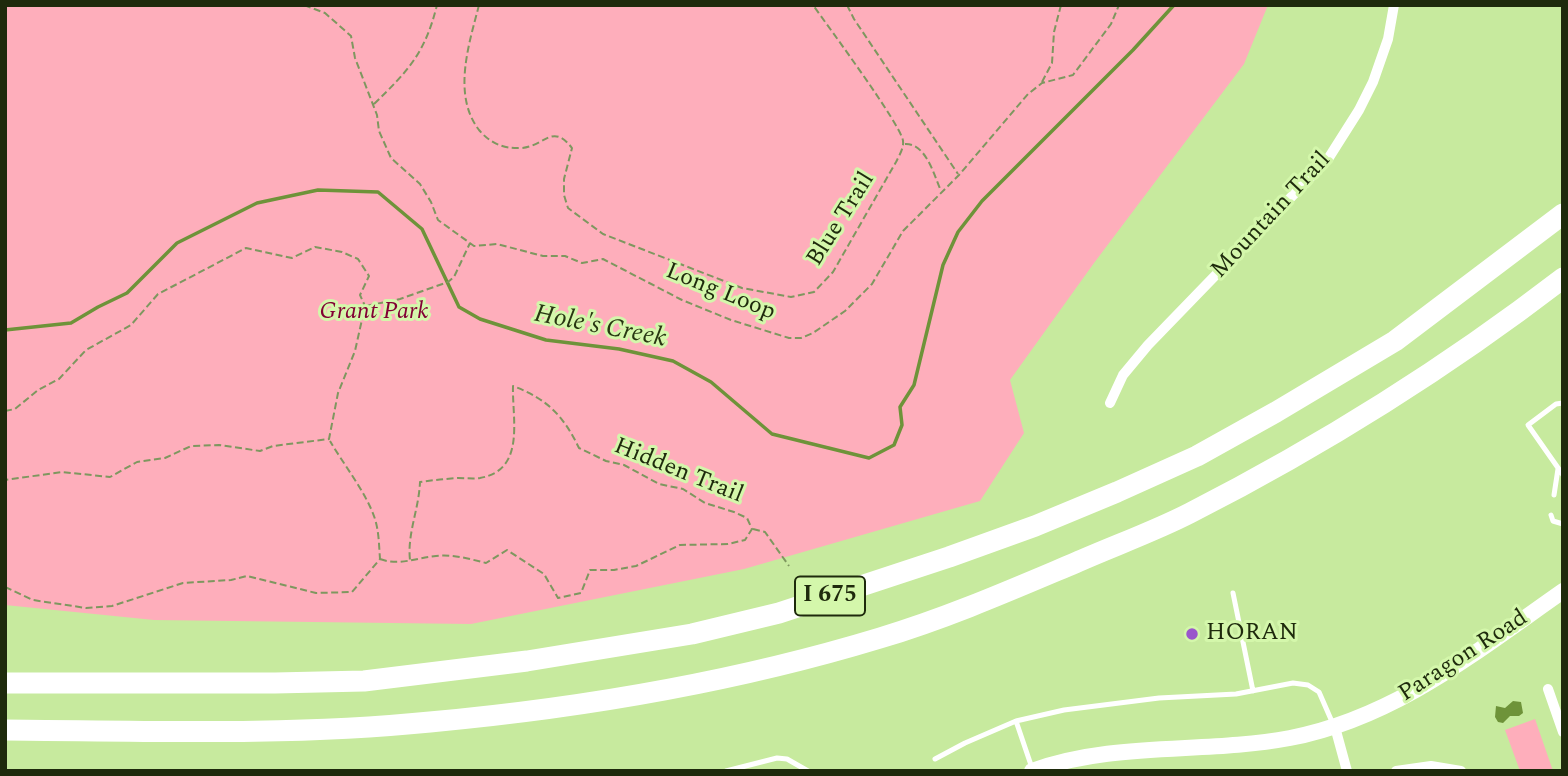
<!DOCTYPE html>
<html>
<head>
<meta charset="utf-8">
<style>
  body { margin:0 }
  #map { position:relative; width:1568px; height:776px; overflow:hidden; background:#c7ea9e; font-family:Spectral,serif }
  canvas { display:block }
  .frame { position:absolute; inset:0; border:7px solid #1e2a0c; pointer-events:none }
</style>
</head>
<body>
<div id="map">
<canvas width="1568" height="776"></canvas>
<div class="frame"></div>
</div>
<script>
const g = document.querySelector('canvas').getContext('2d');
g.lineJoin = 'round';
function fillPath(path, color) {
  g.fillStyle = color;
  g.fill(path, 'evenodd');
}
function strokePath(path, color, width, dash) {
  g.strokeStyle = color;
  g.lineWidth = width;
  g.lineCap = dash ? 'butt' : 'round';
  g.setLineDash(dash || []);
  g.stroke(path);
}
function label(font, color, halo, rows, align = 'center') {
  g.font = font + ' Spectral,serif';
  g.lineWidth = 6;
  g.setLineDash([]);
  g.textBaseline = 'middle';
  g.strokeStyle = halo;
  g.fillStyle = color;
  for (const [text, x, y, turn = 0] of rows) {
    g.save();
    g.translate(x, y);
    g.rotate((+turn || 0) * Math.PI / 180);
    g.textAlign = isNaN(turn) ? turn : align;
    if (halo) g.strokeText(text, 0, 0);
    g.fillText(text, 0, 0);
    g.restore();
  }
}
fillPath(new Path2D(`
  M5 5H1268L1244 64 1094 263 1010 380 1024 433 980 501 744 569 471 624 154 620 5 605Z
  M1535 719 1553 771H1520L1505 730Z`), '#feaebb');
fillPath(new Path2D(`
  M1513 701 1521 702 1523 713 1519 716H1510L1503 723 1498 722 1495 717 1496 706 1505 708Z`), '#6e9339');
strokePath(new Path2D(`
  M5 330 71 323 98 307 127 293 177 243 257 203 318 190 378 192 422 229 459 307 480 319 546 340 619 349 673 361 711 382 772 434 869 458 894 445 902 425 900 407 914 385 943 265 958 232 982 201 1133 50 1174 5`), '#6e9339', 3.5);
strokePath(new Path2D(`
  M304 5 325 13 351 36 355 58 377 115 379 131 391 158 420 184 431 202 438 220 474 246 497 244 543 256H565L582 263 603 259 682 300 731 320 789 338H801L813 333 845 311 872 284 903 231 959 175 1028 94 1042 83 1073 75 1111 24 1119 5
  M479 5C469 44 452 95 479 130 490 143 503 149 521 148 544 147 552 122 572 148L564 179V195L568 208 603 234 742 288 791 297 814 292 833 272 896 162C899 156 904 148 903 141 902 126 827 25 813 5
  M847 5 854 19 958 174
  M1042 82 1052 63 1054 32 1061 5
  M374 104C409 70 425 53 437 5
  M905 144C926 143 934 175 941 191
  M366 306 400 299 448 282 454 277 470 243
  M5 411 15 409 38 390 59 379 86 350 131 325 158 294 246 248 292 258 315 247 342 252 358 259 369 276 360 295 365 306 355 351 338 393 329 439 273 446 260 451 219 445 191 446 165 458 137 462 110 477 62 472 5 480
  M753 529 765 532 789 566
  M380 559C399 566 416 558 436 556 453 554 470 559 486 563L507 550 544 574 558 598 581 593 590 570H614L636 566 680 545 728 544 745 540 752 529 747 518 734 512 705 503 683 489 659 484 624 465 606 461 579 448C563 415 547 399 513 386 512 419 526 470 480 478 473 479 466 478 458 478 445 479 433 480 420 482 419 509 407 534 410 560
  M5 587 33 600 86 608 112 606 183 583 231 580 247 576 316 593 352 592 380 559C379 546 379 532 375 519 367 494 344 465 330 441`), '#7e975f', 2, [7, 3.5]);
strokePath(new Path2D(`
  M1563 403 1556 404 1528 425 1563 475
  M1554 495 1558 469
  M1551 515 1553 521 1563 524
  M1233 593 1253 691
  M935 759 965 743 1016 721
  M1032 768 1016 721 1064 710 1159 698 1236 694 1293 683 1308 685 1319 692 1333 724
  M726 771 777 758 787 759 808 771`), '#fff', 5);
strokePath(new Path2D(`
  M1110 403 1123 375 1148 345 1328 159 1359 110 1373 82 1388 39 1394 5
  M1548 689 1563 732
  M1335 727 1347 771
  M1396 771 1431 766 1461 771`), '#fff', 10);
strokePath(new Path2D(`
  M1032 771C1114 741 1205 754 1290 738 1395 718 1477 651 1563 591`), '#fff', 16);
strokePath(new Path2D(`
  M5 683H275L364 681 527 661 692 634 779 613 949 557 1035 526 1117 492 1197 456 1276 412 1395 341 1563 214
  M5 730C147 731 289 736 430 722 582 708 735 682 880 638 947 618 1011 590 1075 563 1113 546 1153 532 1190 513 1321 446 1446 368 1563 278`), '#fff', 21);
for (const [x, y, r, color] of [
  [1192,634,7,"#9a56cc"]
]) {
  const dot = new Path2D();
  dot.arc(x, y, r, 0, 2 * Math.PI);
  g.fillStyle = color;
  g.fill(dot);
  strokePath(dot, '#d4f7ab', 2.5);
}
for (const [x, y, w] of [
  [830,596,70]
]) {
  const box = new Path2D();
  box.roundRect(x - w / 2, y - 19.5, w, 39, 5);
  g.fillStyle = '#d4f7ab';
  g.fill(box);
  strokePath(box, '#1e2a0c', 2);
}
label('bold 23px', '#1e2a0c', null, [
  ["I 675",830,596]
]);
label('24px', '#1e2a0c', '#d4f7ab', [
  ["Mountain Trail",1272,216,-47],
  ["Blue Trail",842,220,-58],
  ["Long Loop",720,293,22],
  ["Hidden Trail",678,472,22],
  ["Paragon Road",1464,657,-33]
]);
label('italic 24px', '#820034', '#d4f7ab', [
  ["Grant Park",374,313]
]);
label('24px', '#1e2a0c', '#d4f7ab', [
  ["HORAN",1206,634]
], 'left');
label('italic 26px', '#283712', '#d4f7ab', [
  ["Hole's Creek",600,328,11]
]);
</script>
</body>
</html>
